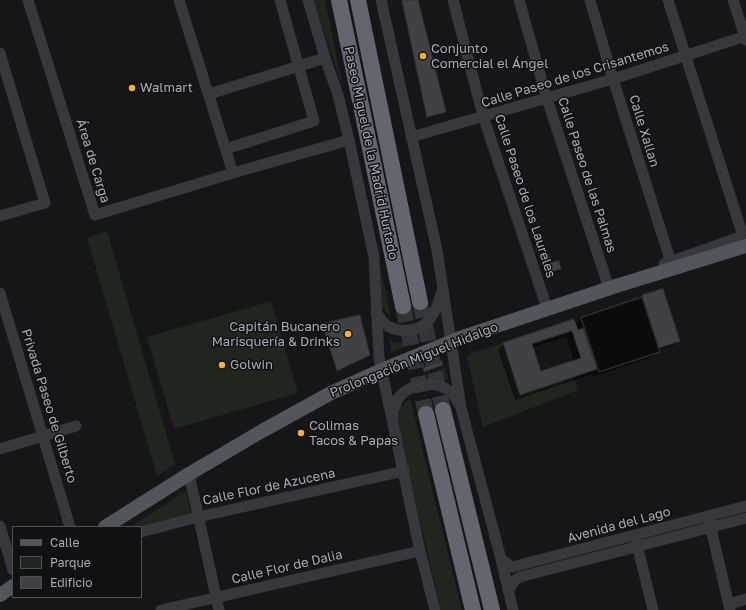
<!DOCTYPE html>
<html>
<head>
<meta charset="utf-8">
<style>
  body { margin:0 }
  #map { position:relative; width:746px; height:610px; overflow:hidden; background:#161618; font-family:"Golos Text",sans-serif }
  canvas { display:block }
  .legend { position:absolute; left:12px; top:526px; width:130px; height:72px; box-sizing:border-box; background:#111113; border:1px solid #4d4f55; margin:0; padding:5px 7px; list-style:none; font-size:12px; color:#a8adb8 }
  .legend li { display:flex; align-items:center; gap:8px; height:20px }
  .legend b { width:20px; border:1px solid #4d4f55 }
</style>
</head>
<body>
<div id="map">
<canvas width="746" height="610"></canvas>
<ul class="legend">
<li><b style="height:5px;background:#53555c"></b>Calle</li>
<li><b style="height:11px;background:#1e261f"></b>Parque</li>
<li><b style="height:11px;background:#404145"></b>Edificio</li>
</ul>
</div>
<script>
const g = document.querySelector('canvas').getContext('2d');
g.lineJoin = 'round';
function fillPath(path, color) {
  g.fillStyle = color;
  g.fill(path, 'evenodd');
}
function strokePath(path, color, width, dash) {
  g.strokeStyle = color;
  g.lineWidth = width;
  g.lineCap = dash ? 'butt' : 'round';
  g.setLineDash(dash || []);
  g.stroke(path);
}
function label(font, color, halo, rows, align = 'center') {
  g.font = font + ' "Golos Text",sans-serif';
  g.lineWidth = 3;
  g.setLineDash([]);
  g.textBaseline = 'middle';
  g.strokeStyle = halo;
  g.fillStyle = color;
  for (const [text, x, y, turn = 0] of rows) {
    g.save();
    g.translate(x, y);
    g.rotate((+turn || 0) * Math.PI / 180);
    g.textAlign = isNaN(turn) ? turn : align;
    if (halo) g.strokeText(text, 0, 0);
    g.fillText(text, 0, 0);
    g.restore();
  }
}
fillPath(new Path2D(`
  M313 0H325L344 92Z
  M107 231 175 464 157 476 87 238Z
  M380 266 391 318 382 307Z
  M271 301 298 393 174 429 147 337Z
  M389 339 396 343 409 342 410 344 391 353Z
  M503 343 520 394 574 377 578 390 483 427 467 357 471 353Z
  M445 367 449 381 440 376 429 374Z
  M410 399 462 610H441L414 496 397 418C400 410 402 404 410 399Z
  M186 491 191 515 141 527H130Z`), '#1e261f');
fillPath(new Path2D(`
  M401 0H417L444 112 443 113 426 117Z
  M547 265 560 269 557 272 546 275 544 268Z
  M643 296 679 341 674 345 658 351 653 357 593 377 592 373 590 375 515 400 498 350 504 344 575 325 581 318 641 299ZM566 336 574 361 540 372 532 348Z
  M323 325 368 356 336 371 322 326Z`), '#0007');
const building = new Path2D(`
  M402 0H418L446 112 427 117Z
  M559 261 561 269 548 273 546 264Z
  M663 289 680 341 659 348 642 295Z
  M642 297 660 352 599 372 581 318Z
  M642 297 660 352 599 372 581 318Z
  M360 315 370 355 337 371 322 324Z
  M574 319 578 330 583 328 597 369 520 395 503 343ZM572 331 581 358 541 371 532 344Z
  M442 361 443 365 424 372 423 368Z`);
fillPath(building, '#404145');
strokePath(building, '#303034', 1);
strokePath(new Path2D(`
  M420 302 443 410
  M403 306 426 414`), '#333438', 16, [16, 8]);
strokePath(new Path2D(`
  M28 0 95 215 233 173
  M179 0 233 173 349 140
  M308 0 325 58 338 95 349 140 374 257 379 358 420 551 435 610
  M381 0 437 250 461 408 501 559 513 610
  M453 0 483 116 547 308
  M519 0 547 99 609 288
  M590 0 613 79 673 269
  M668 0 743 236
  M733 0 746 40
  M0 53 45 203 0 216
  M209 94 325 58
  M411 137 613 79 746 36
  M226 149 314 121 280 0
  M664 264 746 235
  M0 293 70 527
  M376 313C379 316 381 320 384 323 394 333 417 333 427 322 435 314 438 304 441 294
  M392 417C394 410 395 402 400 396 413 382 438 380 452 393 455 396 457 400 459 404
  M0 449 76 426
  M189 474 219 610
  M709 520 730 610
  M0 526 13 570
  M141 532 198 517 404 471
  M636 540 653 610
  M501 559 512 567 746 506
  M508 591 515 580 520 577 746 518
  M729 604 746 599
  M161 610 420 551`), '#37383d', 11);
strokePath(new Path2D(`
  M105 527 189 474 262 431 331 393 382 370 460 338 616 286 746 246
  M0 595 13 586`), '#53555c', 14);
strokePath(new Path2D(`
  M339 0 403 306
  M358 0 420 302
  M443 410 492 610
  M426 414 473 610`), '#63666e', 16);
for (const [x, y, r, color] of [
  [423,56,4,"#f2b134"],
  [132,88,4,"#f2b134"],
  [348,334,4,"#f2b134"],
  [222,365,4,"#f2b134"],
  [301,433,4,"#f2b134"]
]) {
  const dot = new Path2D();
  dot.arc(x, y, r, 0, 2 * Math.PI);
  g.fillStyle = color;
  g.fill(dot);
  strokePath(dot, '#111113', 1.5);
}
label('13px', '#a8adb8', '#111113', [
  ["Conjunto",431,49],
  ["Comercial el Ángel",431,64],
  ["Walmart",140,88],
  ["Capitán Bucanero",340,327,"right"],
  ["Marisquería & Drinks",340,342,"right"],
  ["Golwin",230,365],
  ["Colimas",309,426],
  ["Tacos & Papas",309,441]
], 'left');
label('13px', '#a8adb8', '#111113', [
  ["Calle Paseo de los Crisantemos",575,75,-17],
  ["Calle Xallan",644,131,73],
  ["Paseo Miguel de la Madrid Hurtado",371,153,78],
  ["Área de Carga",93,161,73],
  ["Calle Paseo de las Palmas",587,175,72],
  ["Calle Paseo de los Laureles",525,196,72],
  ["Prolongación Miguel Hidalgo",414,360,-22],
  ["Privada Paseo de Gilberto",49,406,73],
  ["Calle Flor de Azucena",269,487,-12],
  ["Avenida del Lago",619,525,-15],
  ["Calle Flor de Dalia",287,567,-13]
]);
</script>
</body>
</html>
